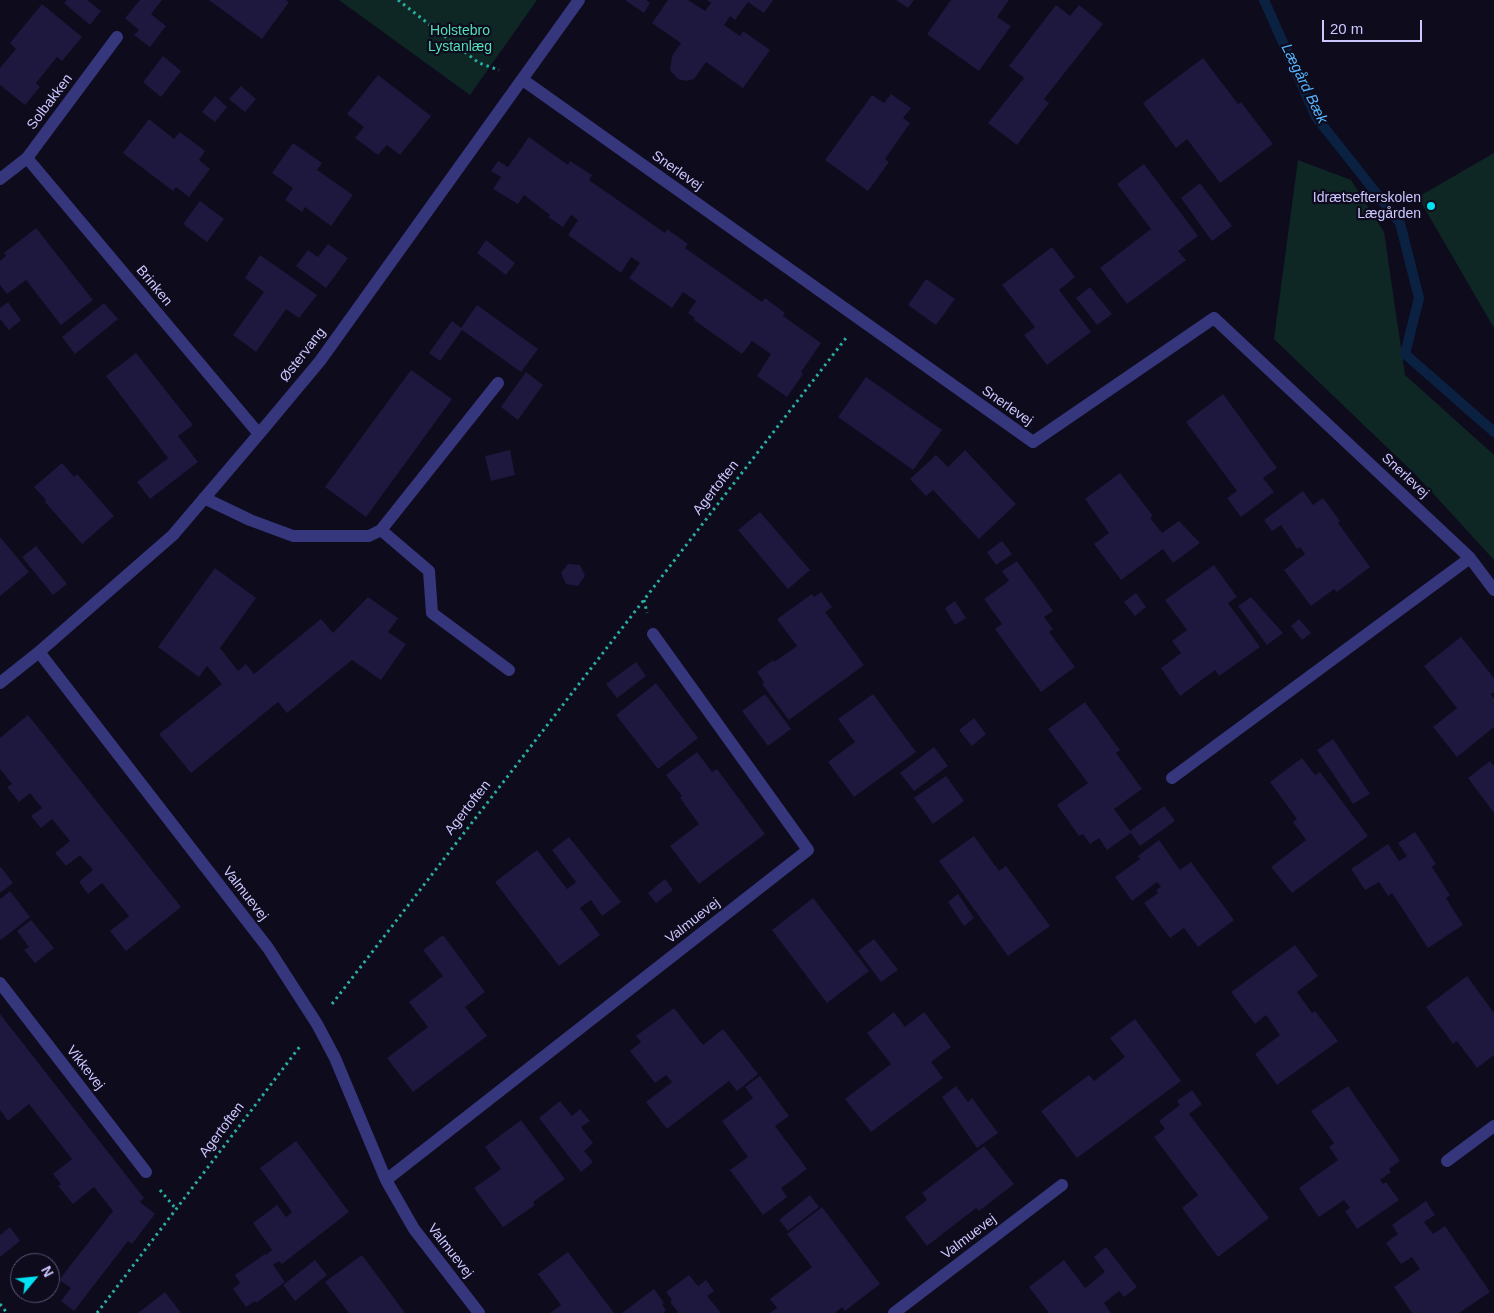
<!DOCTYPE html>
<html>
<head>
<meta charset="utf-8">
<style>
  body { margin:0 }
  #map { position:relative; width:1494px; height:1313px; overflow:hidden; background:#0e0b1d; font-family:Helvetica,sans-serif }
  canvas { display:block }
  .north { position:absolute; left:10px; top:1253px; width:50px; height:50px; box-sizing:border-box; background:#0e0b1d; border:1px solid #5a5677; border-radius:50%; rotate:62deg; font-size:14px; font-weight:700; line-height:20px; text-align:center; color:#ccc7ff }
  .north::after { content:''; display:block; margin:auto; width:18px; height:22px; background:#00e1f2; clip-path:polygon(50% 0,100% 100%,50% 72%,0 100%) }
  .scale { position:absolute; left:1322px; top:20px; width:100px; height:22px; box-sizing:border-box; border:2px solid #ccc7ff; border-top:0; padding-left:6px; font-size:15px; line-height:18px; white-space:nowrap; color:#ccc7ff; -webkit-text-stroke:4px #0e0b1d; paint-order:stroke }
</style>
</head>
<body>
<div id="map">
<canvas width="1494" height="1313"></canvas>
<div class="north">N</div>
<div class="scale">20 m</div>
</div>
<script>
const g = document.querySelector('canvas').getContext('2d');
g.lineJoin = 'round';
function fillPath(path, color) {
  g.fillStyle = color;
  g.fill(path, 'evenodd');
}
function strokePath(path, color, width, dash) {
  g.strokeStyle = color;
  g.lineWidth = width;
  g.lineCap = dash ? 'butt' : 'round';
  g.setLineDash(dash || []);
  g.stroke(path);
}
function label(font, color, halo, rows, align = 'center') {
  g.font = font + ' Helvetica,sans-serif';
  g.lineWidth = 4.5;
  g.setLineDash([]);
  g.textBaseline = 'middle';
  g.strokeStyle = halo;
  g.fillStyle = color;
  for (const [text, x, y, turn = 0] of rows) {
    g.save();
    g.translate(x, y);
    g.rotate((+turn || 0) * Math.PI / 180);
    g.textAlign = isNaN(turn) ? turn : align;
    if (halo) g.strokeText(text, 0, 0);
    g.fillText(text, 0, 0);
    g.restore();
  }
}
fillPath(new Path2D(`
  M339 0H537L470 95Z
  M1494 153V328L1418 197Z
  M1298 160 1351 180 1384 232 1405 375 1494 455V560L1418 477 1274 339Z`), '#0e2725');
strokePath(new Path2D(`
  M1264 0 1316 117 1400 223 1419 298 1405 354 1494 432`), '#0b2141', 10);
fillPath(new Path2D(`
  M67 0H87L101 11 90 25 64 3Z
  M140 0H162L151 14 166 26 150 47 134 35 139 30 125 18Z
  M209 0H286L289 2 262 39Z
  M625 0H646L650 3 644 13Z
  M668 0H688L705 11 711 3 707 0H773L764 13 748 2 735 20 730 16 724 25 740 36 743 31 770 50 743 88 706 62 694 79 686 81 678 79 670 70 672 56 681 43 652 23Z
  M896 0H914L908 8Z
  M951 0H1009L997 17 1011 26 979 71 927 34Z
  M42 4 82 37 62 61 57 57 36 83 40 87 25 105 0 85V68L16 49 10 43Z
  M1056 5 1070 16 1079 5 1103 24 1044 99 1049 103 1017 145 988 123 1024 78 1009 66Z
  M163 56 181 71 161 97 143 82Z
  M1203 58 1238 104 1241 102 1273 144 1220 183 1187 139 1176 148 1143 103Z
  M378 75 431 116 400 155 387 145 378 155 355 138 364 127 347 114Z
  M241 86 256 99 245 112 229 99Z
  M891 94 911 108 903 118 910 123 885 159 889 162 868 191 825 160 872 95 884 103Z
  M215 96 227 107 215 122 202 112Z
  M149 119 174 139 180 132 205 151 199 160 210 169 189 197 176 187 173 191 123 153Z
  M529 137 568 165 570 161 592 175 589 180 665 233 667 229 688 244 685 248 762 302 765 298 785 313 783 316 821 343 801 372 803 374 787 397 757 376 771 354 752 341 742 354 694 320 695 318 688 313 696 301 683 292 672 308 629 278 640 263 631 257 621 273 568 235 578 220 571 215 563 227 548 217 550 215 524 195 518 204 493 189 501 177 491 171 498 161 508 167Z
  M293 143 322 163 317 170 353 195 331 226 305 207 302 212 285 200 293 188 272 173Z
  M1144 164 1198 236 1178 251 1186 260 1127 304 1100 268 1151 229 1117 184Z
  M1200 183 1232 226 1212 241 1181 198Z
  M200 201 224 219 207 242 183 224Z
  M36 228 93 300 61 325 26 280 7 294 0 285V261L6 256 4 253Z
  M486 240 515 263 506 275 477 253Z
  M328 244 348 258 326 288 296 266 308 250 318 257Z
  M1052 247 1075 277 1059 290 1091 332 1047 365 1024 335 1035 327 1002 285Z
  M260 255 317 295 299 318 286 309 256 352 233 335 264 292 245 278Z
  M926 279 955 299 936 325 908 305Z
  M1090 287 1112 314 1097 325 1076 298Z
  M8 302 21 320 9 330 0 319V308Z
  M104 303 118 319 75 354 62 337Z
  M477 305 538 349 521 372 462 330 440 361 429 353 452 321 461 328Z
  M136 353 193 425 178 436 198 462 150 499 137 482 168 458 106 376Z
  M411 370 452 399 366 517 325 487Z
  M526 372 543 385 518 420 501 407Z
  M866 377 942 430 913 470 838 417Z
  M1223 394 1277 468 1263 478 1274 492 1241 517 1227 498 1237 491 1186 422Z
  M510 450 515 475 491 481 485 456Z
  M965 450 1016 504 979 539 933 490 926 496 910 479 936 455 948 467Z
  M62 463 74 477 77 474 114 516 82 544 45 502 46 500 34 487Z
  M1120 473 1153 516 1150 518 1162 533 1179 521 1200 543 1173 563 1163 549 1121 580 1094 544 1109 533 1085 499Z
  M1303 491 1313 505 1323 498 1340 521 1338 523 1370 567 1337 592 1334 589 1311 606 1284 570 1305 554 1300 547 1297 549 1281 525 1272 531 1264 520Z
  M760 512 810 570 788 589 738 530Z
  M0 537 29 572 0 596Z
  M1002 541 1012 554 996 565 987 552Z
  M36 546 67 584 53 595 22 557Z
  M1017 561 1053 611 1044 617 1053 629 1049 632 1075 667 1041 692 995 629 1002 624 984 599 1009 581 1002 571Z
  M568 564 580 565 585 576 578 586 566 584 561 573Z
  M1214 565 1237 597 1228 603 1260 647 1219 676 1215 670 1180 696 1161 668 1181 653 1172 641 1187 630 1165 600Z
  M215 568 256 598 220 648 238 671 246 664 254 674 321 619 333 633 368 597 398 618 388 632 406 644 381 680 352 660 287 713 278 702 191 773 159 734 222 684 207 666 199 677 158 647Z
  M821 592 832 607 825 612 864 665 789 720 762 684 764 682 757 672 773 660 774 662 797 646 777 619 812 594 814 597Z
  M1136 593 1146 607 1135 616 1124 602Z
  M1251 597 1283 633 1267 645 1238 606Z
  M955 601 966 618 955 625 945 608Z
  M1299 619 1311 633 1302 640 1291 626Z
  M1461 637 1494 678V692L1491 694 1494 699V727L1457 757 1433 727 1457 708 1424 666Z
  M636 662 646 676 617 698 606 684Z
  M656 683 698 738 658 769 616 715Z
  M765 694 791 729 768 746 742 711Z
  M873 694 916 752 854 797 828 762 855 742 838 719Z
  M1085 702 1120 750 1116 753 1142 789 1114 809 1130 831 1164 806 1175 821 1140 846 1131 833 1107 850 1099 838 1090 844 1083 834 1079 836 1057 805 1088 783 1048 729Z
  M28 715 181 907 126 951 110 931 129 916 102 883 88 894 79 882 93 870 80 855 66 866 55 853 70 841 52 819 41 828 31 816 42 808 30 793 19 802 7 787 12 784 0 769V738Z
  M974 718 986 734 972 746 959 730Z
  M1333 739 1370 794 1353 804 1317 750Z
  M934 747 948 766 914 791 900 773Z
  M697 752 712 772 717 769 765 834 699 884 670 846 699 824 680 798 682 796 666 775Z
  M1302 758 1315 775 1320 772 1368 836 1292 893 1271 867 1306 840 1293 822 1297 819 1270 782Z
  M1490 761 1494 766V813L1468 778Z
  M946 776 964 801 933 824 914 798Z
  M1415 832 1436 864 1432 867 1450 895 1446 898 1463 925 1428 948 1392 893 1388 896 1379 882 1365 890 1351 869 1388 844 1399 861 1407 856 1398 843Z
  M974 836 999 871 1006 866 1050 926 1008 956 939 861Z
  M569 837 621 902 602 916 591 900 580 908 600 935 559 966 495 882 537 850 567 889 576 882 552 850Z
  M1159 840 1180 870 1191 862 1234 920 1198 947 1184 928 1170 938 1144 903 1158 893 1156 890 1161 887 1157 882 1132 901 1115 877 1140 859 1138 856Z
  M1 867 13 883 0 893V868Z
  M665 879 673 890 656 903 648 893Z
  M10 891 30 917 1 940 0 938V899Z
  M958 894 974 918 964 926 948 902Z
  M813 898 869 971 827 1003 772 930Z
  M31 920 54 948 35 963 24 950 29 947 17 931Z
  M443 935 485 992 465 1007 487 1036 413 1092 387 1058 428 1027 409 1002 443 976 423 950Z
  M874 939 898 970 881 982 858 951Z
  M1295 945 1318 976 1297 992 1312 1013 1315 1011 1338 1041 1277 1085 1255 1054 1280 1035 1266 1015 1255 1024 1231 992Z
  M1467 976 1494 1013V1055L1477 1068 1457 1041 1453 1044 1426 1007Z
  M674 1008 703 1045 723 1029 758 1074 737 1091 729 1081 667 1129 646 1102 672 1082 666 1075 655 1083 630 1051 641 1042 636 1036Z
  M894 1012 905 1027 924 1012 951 1047 931 1062 943 1078 871 1132 845 1099 891 1064 867 1033Z
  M0 1014 144 1198 140 1202 155 1214 132 1244 128 1241 74 1311 61 1301 71 1288 59 1280 113 1211 94 1187 73 1204 58 1186 61 1184 53 1174 72 1159 29 1104 8 1121 0 1110Z
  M1135 1019 1181 1081 1077 1158 1041 1111 1089 1075 1094 1081 1125 1057 1110 1038Z
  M760 1076 789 1116 775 1126 807 1169 781 1188 787 1197 763 1215 730 1170 748 1157 722 1121 753 1098 745 1087Z
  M956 1086 968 1102 972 1098 998 1133 977 1148 942 1097Z
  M1348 1086 1400 1161 1389 1169 1391 1172 1380 1180 1383 1184 1386 1182 1399 1200 1357 1229 1345 1211 1350 1208 1344 1200 1319 1217 1299 1188 1338 1160 1329 1147 1334 1143 1311 1111Z
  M1192 1090 1202 1104 1189 1114 1269 1218 1218 1257 1182 1208 1198 1195 1154 1137 1165 1129 1159 1121 1180 1105 1177 1101Z
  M560 1101 572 1116 580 1109 590 1121 581 1127 593 1143 584 1151 593 1162 581 1172 539 1118Z
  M521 1120 565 1179 533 1202 535 1205 503 1227 474 1188 501 1169 485 1147Z
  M296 1141 349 1212 282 1264 279 1261 273 1265 285 1282 256 1303 255 1301 246 1307 233 1289 240 1283 235 1275 265 1254 266 1255 272 1250 253 1223 277 1205 286 1217 292 1212 260 1168Z
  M984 1146 1014 1184 979 1211 976 1208 927 1246 905 1217 927 1200 922 1193Z
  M810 1195 819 1207 788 1231 779 1220Z
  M1426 1201 1435 1215 1424 1222 1433 1234 1445 1226 1490 1292 1459 1313H1412L1394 1287 1420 1269 1412 1257 1401 1264 1386 1243 1398 1234 1392 1225Z
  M822 1207 880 1284 845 1311 842 1307 835 1313H770L777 1308 770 1299 812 1267 787 1234Z
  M10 1227 20 1241 0 1257V1235Z
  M1106 1247 1137 1287 1124 1297 1119 1291 1104 1303 1111 1313H1049L1029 1287 1064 1260 1085 1288 1105 1272 1094 1257Z
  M568 1252 614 1313H550L561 1305 538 1274Z
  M362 1255 405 1313H349L325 1282Z
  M315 1260 327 1275 295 1301 283 1285Z
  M689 1275 698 1286 706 1280 714 1291 707 1296 721 1313H676L678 1312 670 1302 672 1300 666 1292Z
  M654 1289 664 1303 662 1304 666 1310 663 1313H622Z
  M165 1292 181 1313H138Z`), '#1e173e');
strokePath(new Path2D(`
  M398 0 479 63 499 70
  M644 600 647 613
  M332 1004 846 338
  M160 1190 176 1209
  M0 1304 7 1313
  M97 1313 301 1045`), '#2bafa3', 3, [2.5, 4]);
strokePath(new Path2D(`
  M523 80 1033 442 1214 318 1470 558 1494 590
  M27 158 259 434
  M0 179 27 158 117 37
  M204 498 250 520 293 536H369L381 530 498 383
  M381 530 429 571 432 613 509 670
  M39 652 268 948 317 1024 335 1058 386 1180 414 1229 479 1313
  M0 683 39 652 173 535 259 434 320 361 579 0
  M1172 778 1470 558
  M0 983 146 1172
  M1447 1161 1494 1126
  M386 1180 808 850 653 634
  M894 1313 1062 1185`), '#36367d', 12);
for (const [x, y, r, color] of [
  [1431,206,5,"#00e1f2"]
]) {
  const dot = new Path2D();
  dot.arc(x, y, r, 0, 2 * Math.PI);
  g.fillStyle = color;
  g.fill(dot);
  strokePath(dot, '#0e0b1d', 2);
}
label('14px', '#53dfb8', '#0e0b1d', [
  ["Holstebro",460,31],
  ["Lystanlæg",460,47]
]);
label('14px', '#ccc7ff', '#0e0b1d', [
  ["Solbakken",50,102,-53],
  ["Snerlevej",677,171,35],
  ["Brinken",154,286,50],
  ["Østervang",303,355,-52],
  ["Snerlevej",1007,406,35],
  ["Snerlevej",1405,476,43],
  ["Agertoften",716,488,-52],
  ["Agertoften",468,808,-52],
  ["Valmuevej",245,894,52],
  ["Valmuevej",693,921,-38],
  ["Vikkevej",85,1068,52],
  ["Agertoften",222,1130,-53],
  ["Valmuevej",969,1237,-37],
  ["Valmuevej",450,1251,52]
]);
label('14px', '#ccc7ff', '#0e0b1d', [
  ["Idrætsefterskolen",1421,198],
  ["Lægården",1421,214]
], 'right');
label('italic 15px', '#55b6ff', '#0e0b1d', [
  ["Lægård Bæk",1304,84,64]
]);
</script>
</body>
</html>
